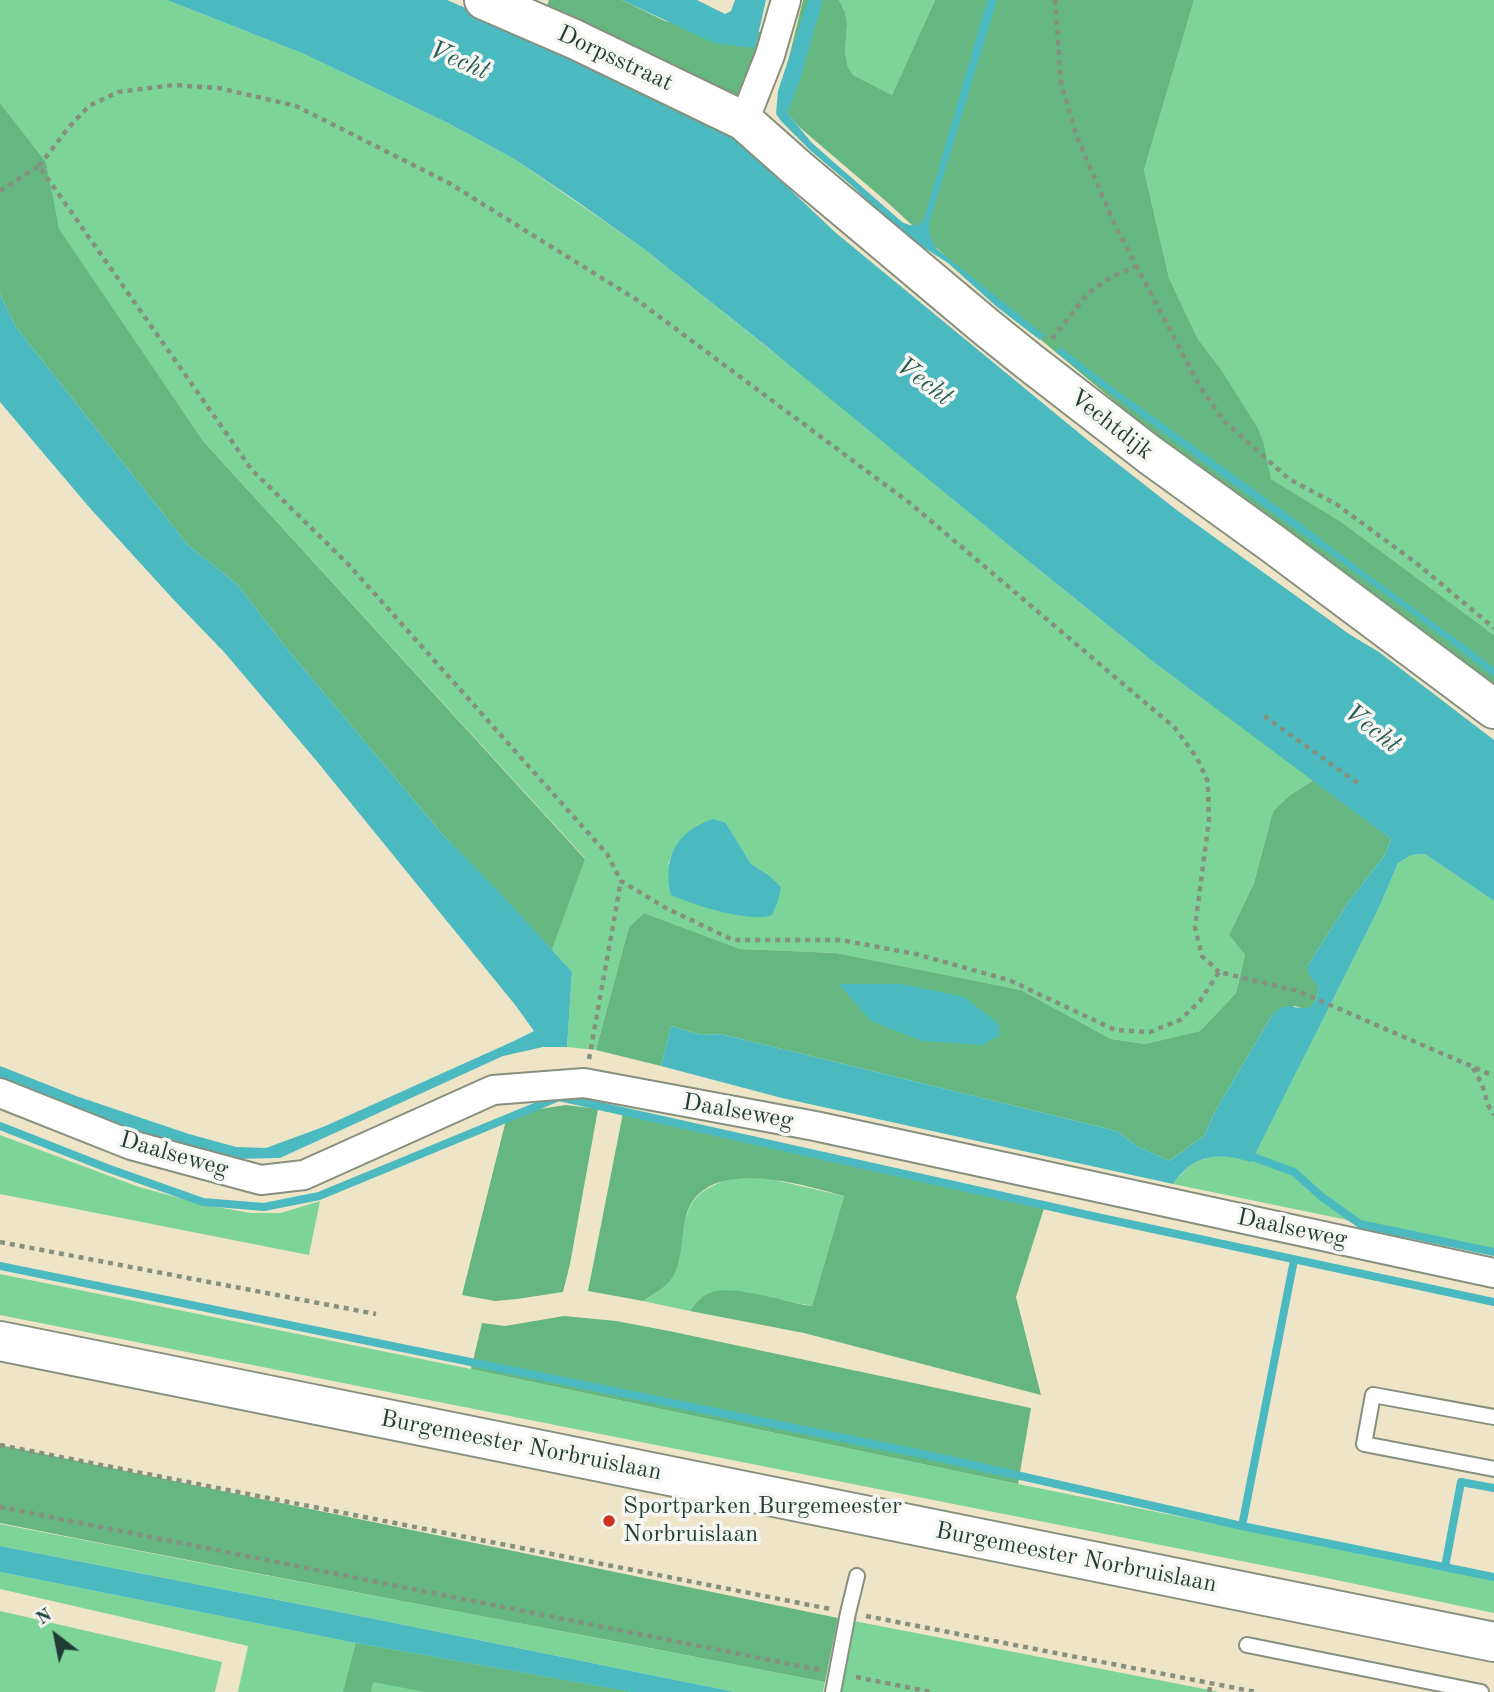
<!DOCTYPE html>
<html>
<head>
<meta charset="utf-8">
<style>
  body { margin:0 }
  #map { position:relative; width:1494px; height:1692px; overflow:hidden; background:#eee4c8; font-family:"Old Standard TT",serif }
  canvas { display:block }
  .north { position:absolute; left:21px; top:1601px; width:70px; height:70px; -webkit-text-stroke:5px #f6f6f2; paint-order:stroke; rotate:328deg; font-size:19px; font-weight:700; line-height:28px; text-align:center; color:#1f3d34 }
  .north::after { content:''; display:block; margin:auto; width:24px; height:32px; background:#1f3d34; clip-path:polygon(50% 0,100% 100%,50% 72%,0 100%) }
</style>
</head>
<body>
<div id="map">
<canvas width="1494" height="1692"></canvas>
<div class="north">N</div>
</div>
<script>
const g = document.querySelector('canvas').getContext('2d');
g.lineJoin = 'round';
function fillPath(path, color) {
  g.fillStyle = color;
  g.fill(path, 'evenodd');
}
function strokePath(path, color, width, dash) {
  g.strokeStyle = color;
  g.lineWidth = width;
  g.lineCap = dash ? 'butt' : 'round';
  g.setLineDash(dash || []);
  g.stroke(path);
}
function label(font, color, halo, rows, align = 'center') {
  g.font = font + ' "Old Standard TT",serif';
  g.lineWidth = 7;
  g.setLineDash([]);
  g.textBaseline = 'middle';
  g.strokeStyle = halo;
  g.fillStyle = color;
  for (const [text, x, y, turn = 0] of rows) {
    g.save();
    g.translate(x, y);
    g.rotate((+turn || 0) * Math.PI / 180);
    g.textAlign = isNaN(turn) ? turn : align;
    if (halo) g.strokeText(text, 0, 0);
    g.fillText(text, 0, 0);
    g.restore();
  }
}
fillPath(new Path2D(`
  M0 0H167L304 54 448 123 516 160 644 249 852 415 1016 551 1151 660 1314 780 1290 795 1273 811 1254 883 1229 935 1245 955 1236 993 1200 1031 1145 1044 1111 1039 1021 990 836 953 740 949 644 913 629 927 596 1050 567 1047 572 973 552 950 585 858 203 441 58 229 46 162 0 103ZM726 823 751 864 767 874 668 864 674 850Z
  M839 0H935L892 95 853 75 848 67 845 53 847 24 845 12Z
  M1194 0H1494V635L1340 521 1271 479 1220 368 1198 339 1169 278 1144 170Z
  M1425 854 1494 901V1249L1360 1224 1343 1219 1173 1184C1195 1154 1217 1152 1251 1161L1378 910 1398 863 1412 855Z
  M0 1135 139 1187 205 1205 251 1213H281L320 1201 309 1255 0 1194Z
  M740 1177 770 1179 844 1196 812 1306 742 1292 701 1298 690 1311 643 1301C650 1296 660 1292 665 1285 690 1257 672 1206 709 1188 719 1182 729 1179 740 1177Z
  M0 1274 471 1369 1018 1484 1494 1580V1613L1317 1576 0 1315Z
  M0 1524C275 1578 550 1628 825 1682L823 1692H735L360 1616 0 1546Z
  M0 1572 356 1643 634 1692H238L248 1646 0 1589Z
  M0 1611 222 1662 215 1692H0Z
  M854 1621 1215 1691 1218 1692H840Z`), '#7cd499');
fillPath(new Path2D(`
  M549 0H622L665 21 756 43 758 31 768 38 745 90 736 95 723 96 545 11Z
  M803 0H839L845 12 847 24 845 53 848 67 853 75 892 95 935 0H1194L1144 170 1169 278 1198 339 1220 368 1257 427 1263 441 1271 479 1340 521 1494 635V693L1155 435 992 299 887 202 798 126 787 113 777 107Z
  M0 103 46 162 59 229 203 441 585 859 552 950 444 836 288 650 237 584 188 545 16 327 0 294Z
  M1314 780 1391 839 1384 856 1347 904 1308 965 1311 977 1319 987 1317 997 1311 1008 1304 1009 1295 1006 1272 1015 1213 1115 1205 1135 1169 1161 1137 1146 1117 1131 721 1034 702 1035 671 1026 661 1066 596 1050 629 927 644 913 740 949 836 953 1021 990 1111 1039 1145 1044 1200 1031 1236 993 1245 955 1229 935 1254 883 1273 811 1290 795Z
  M566 1105 598 1109 570 1264 563 1292 517 1299 495 1301 462 1295 506 1120 533 1110Z
  M623 1113 661 1119 1045 1205 1016 1297 1041 1395 804 1333 690 1311C696 1303 701 1296 710 1293 731 1283 787 1303 812 1306L844 1196C802 1184 703 1154 686 1216 680 1238 684 1270 665 1286 658 1292 650 1296 643 1301L588 1291Z
  M564 1316 616 1321 669 1331 1031 1408 1018 1484 471 1369 482 1323 505 1326Z
  M0 1445 838 1618 825 1682C550 1628 275 1578 0 1523Z
  M356 1643 632 1692H425L373 1682 371 1692H343Z`), '#65b681');
fillPath(new Path2D(`
  M167 0H447L500 23 729 135 781 181 836 233 1090 442 1178 511 1349 634 1379 652 1494 740V901L1425 854 1412 855 1398 863 1378 910 1251 1162C1218 1152 1194 1154 1173 1184L782 1098 661 1066 671 1026 702 1035 721 1034 1117 1131 1137 1146 1169 1161 1205 1135 1213 1115 1272 1015C1290 998 1293 1012 1311 1007L1317 997 1319 987C1313 980 1307 975 1308 965L1347 904 1384 856 1391 839 1151 660 1016 551 766 346 644 249 572 198 516 160 448 123 304 54Z
  M622 0H697L725 14 731 11 735 0H766L756 44 753 48 714 43Z
  M808 0H823L799 83 787 113 812 143 902 222C911 226 917 228 924 220L987 0H997L929 223C929 234 931 240 937 249L1044 335 1040 340 997 307 948 263 912 240 891 223 850 184 811 151 781 121 776 114 778 91Z
  M0 294 16 327 188 545 237 584 288 650 444 836 502 895 572 972 567 1047H543L503 1056 280 1158 233 1159 107 1122 0 1078V1066L76 1096 189 1134 236 1147 266 1148 323 1127 514 1041 534 1031 516 1006 315 759 224 652 173 599 89 507 0 402Z
  M1060 347 1108 384 1296 520 1360 569 1471 650 1494 668V677C1420 617 1343 564 1266 508 1195 457 1126 405 1056 352Z
  M713 819 726 823 751 864 767 874 781 887 778 901 772 915C752 924 691 904 671 895 662 857 677 831 713 819Z
  M839 984H902L964 997 998 1023 1000 1035 982 1045 922 1041 871 1021Z
  M0 1546 360 1616 735 1692H632L356 1643 0 1572Z`), '#4abac0');
strokePath(new Path2D(`
  M0 1126 107 1168 203 1202 264 1207 319 1196 559 1097 1097 1217 1494 1302
  M1253 1157 1294 1172 1322 1197 1360 1224 1494 1252
  M0 1266 941 1458 1242 1526 1494 1577
  M1242 1526 1294 1260
  M1445 1567 1461 1482 1494 1488`), '#4abac0', 8);
const lane = new Path2D(`
  M1494 1417 1373 1395 1364 1444 1494 1469
  M1247 1645 1481 1692
  M833 1692 848 1613 857 1576`);
const street = new Path2D(`
  M744 121 770 55 786 0
  M0 1093 131 1145 261 1180 304 1175 493 1090 584 1083 815 1126 1494 1273`);
const secondary = new Path2D(`
  M484 0 574 39 744 121 797 168 985 326 1031 363 1150 455 1272 543 1494 709
  M0 1341 1494 1642`);
strokePath(lane, '#86907e', 18);
strokePath(street, '#86907e', 32);
strokePath(secondary, '#86907e', 42);
strokePath(new Path2D(`
  M1055 0 1061 83 1077 137 1115 225 1200 387 1225 422 1289 479 1336 504 1415 562 1494 628
  M39 166 69 127 89 106 118 92 173 85 219 88 296 106 449 183 637 300 911 504 1175 728 1197 758 1208 782 1209 820 1195 927 1202 956 1219 972
  M0 191 39 166 252 470 349 565 607 854 621 881 666 908 733 940H841L916 954 1009 980 1115 1030 1150 1032 1180 1020 1200 1001 1219 972 1298 991 1494 1076
  M1052 339 1088 293 1113 276 1137 266
  M1264 716 1359 784
  M589 1059 621 881
  M1473 1068 1482 1084 1488 1105 1494 1115
  M0 1242 376 1314
  M0 1445 830 1609
  M0 1507 820 1670
  M866 1616 1256 1692
  M856 1677 931 1692
  M1209 1692 1211 1683`), '#86907e', 4.5, [5, 5]);
strokePath(lane, '#fff', 14);
strokePath(street, '#fff', 28);
strokePath(secondary, '#fff', 38);
for (const [x, y, r, color] of [
  [609,1521,7,"#c8321e"]
]) {
  const dot = new Path2D();
  dot.arc(x, y, r, 0, 2 * Math.PI);
  g.fillStyle = color;
  g.fill(dot);
  strokePath(dot, '#f6f6f2', 2.5);
}
label('24px', '#1f3d34', '#f6f6f2', [
  ["Dorpsstraat",615,59,25],
  ["Vechtdijk",1111,425,38],
  ["Daalseweg",738,1112,10],
  ["Daalseweg",174,1155,16],
  ["Daalseweg",1292,1229,12],
  ["Burgemeester Norbruislaan",521,1446,11],
  ["Burgemeester Norbruislaan",1076,1558,11]
]);
label('24px', '#1f3d34', '#f6f6f2', [
  ["Sportparken Burgemeester",623,1507],
  ["Norbruislaan",623,1535]
], 'left');
label('italic 26px', '#2a5c57', '#f6f6f2', [
  ["Vecht",459,61,23],
  ["Vecht",924,382,37],
  ["Vecht",1372,729,38]
]);
</script>
</body>
</html>
